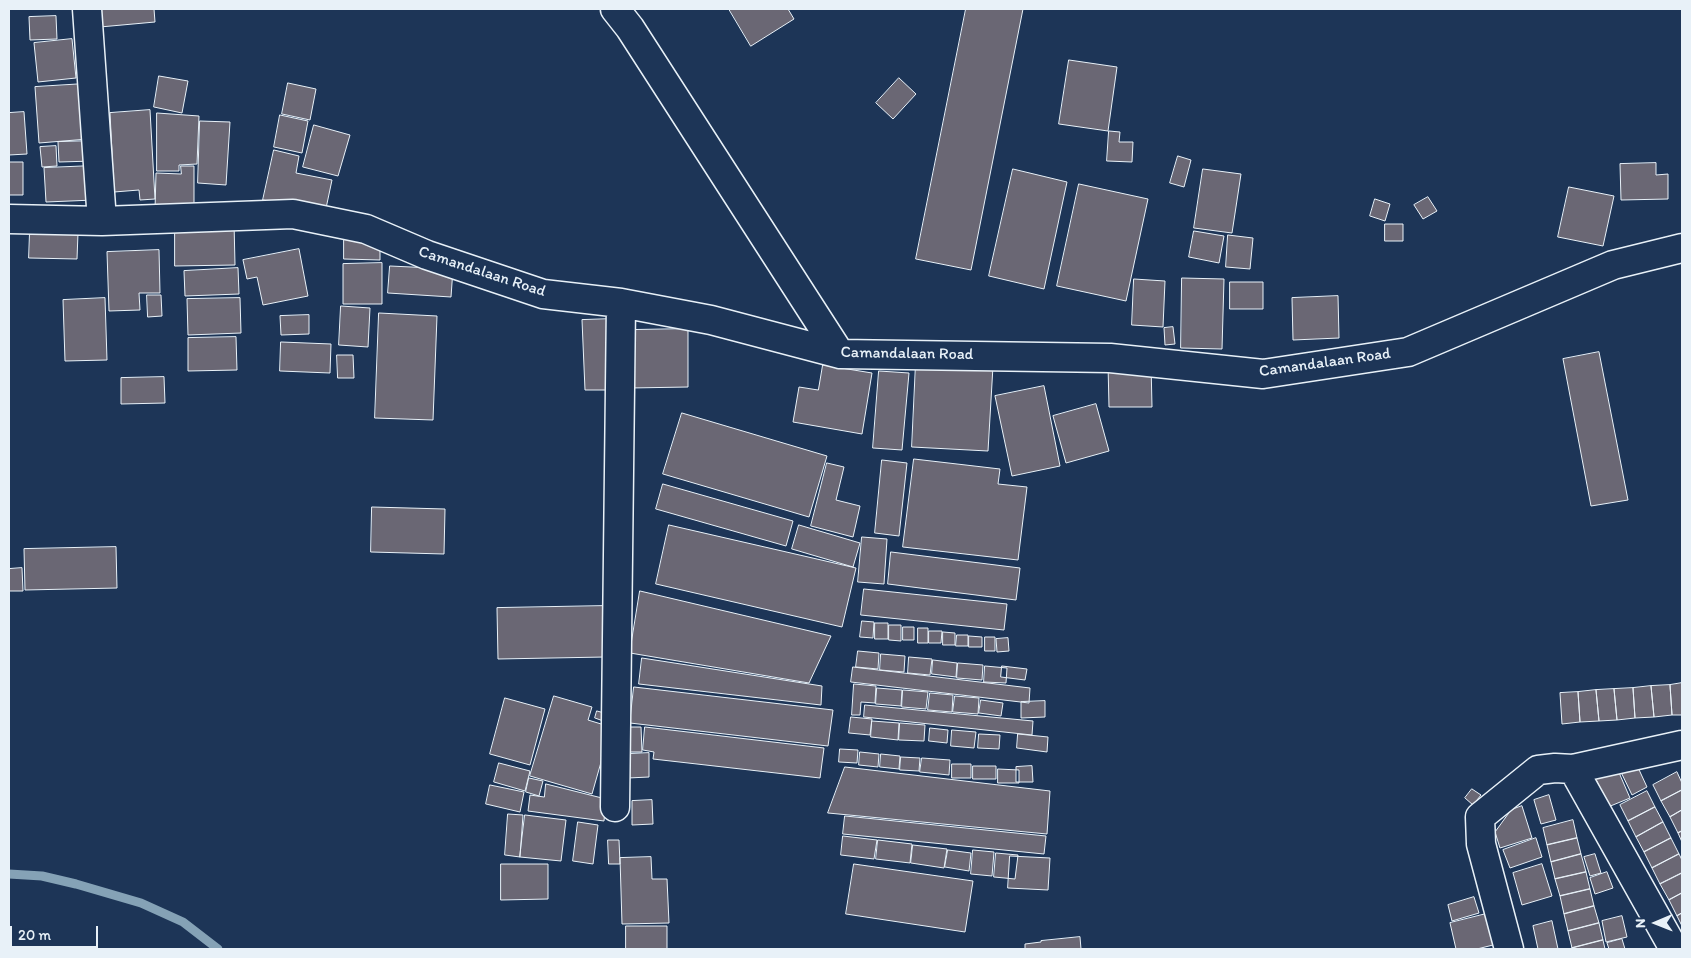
<!DOCTYPE html>
<html>
<head>
<meta charset="utf-8">
<style>
  body { margin:0 }
  #map { position:relative; width:1691px; height:958px; overflow:hidden; background:#1d3557; font-family:Itim,sans-serif }
  canvas { display:block }
  .frame { position:absolute; inset:0; border:10px solid #e8f1f8; pointer-events:none }
  .north { position:absolute; left:1631px; top:898px; width:50px; height:50px; -webkit-text-stroke:4px #1d3557; paint-order:stroke; rotate:269deg; font-size:14px; font-weight:700; line-height:20px; text-align:center; color:#e8f1f8 }
  .north::after { content:''; display:block; margin:auto; width:18px; height:22px; background:#e8f1f8; clip-path:polygon(50% 0,100% 100%,50% 72%,0 100%) }
  .scale { position:absolute; left:10px; top:926px; width:88px; height:22px; box-sizing:border-box; border:2px solid #e8f1f8; border-top:0; padding-left:6px; font-size:15px; line-height:18px; white-space:nowrap; color:#e8f1f8; -webkit-text-stroke:4px #1d3557; paint-order:stroke }
</style>
</head>
<body>
<div id="map">
<canvas width="1691" height="958"></canvas>
<div class="frame"></div>
<div class="north">N</div>
<div class="scale">20 m</div>
</div>
<script>
const g = document.querySelector('canvas').getContext('2d');
g.lineJoin = 'round';
function strokePath(path, color, width, dash) {
  g.strokeStyle = color;
  g.lineWidth = width;
  g.lineCap = dash ? 'butt' : 'round';
  g.setLineDash(dash || []);
  g.stroke(path);
}
function fillPath(path, color) {
  g.fillStyle = color;
  g.fill(path, 'evenodd');
}
function label(font, color, halo, rows, align = 'center') {
  g.font = font + ' Itim,sans-serif';
  g.lineWidth = 4;
  g.setLineDash([]);
  g.textBaseline = 'middle';
  g.strokeStyle = halo;
  g.fillStyle = color;
  for (const [text, x, y, turn = 0] of rows) {
    g.save();
    g.translate(x, y);
    g.rotate((+turn || 0) * Math.PI / 180);
    g.textAlign = isNaN(turn) ? turn : align;
    if (halo) g.strokeText(text, 0, 0);
    g.fillText(text, 0, 0);
    g.restore();
  }
}
strokePath(new Path2D(`
  M9 874 42 876 76 884 141 903 183 922 218 949`), '#85a2b6', 9);
const building = new Path2D(`
  M99 9H154L155 22 100 27Z
  M729 9H788L794 19 751 46Z
  M966 9H1023L971 270 916 259Z
  M56 16 57 39 30 40 29 17Z
  M72 39 76 78 38 82 34 43Z
  M1069 60 1117 67 1108 131 1059 124Z
  M159 76 188 81 182 113 154 107Z
  M899 78 916 94 893 119 876 103Z
  M288 83 316 89 310 120 282 114Z
  M84 84 88 139 39 143 35 87Z
  M150 110 155 199 140 200 139 190 114 192 110 113Z
  M24 112 27 154 9 155V113Z
  M157 113 199 116 197 164 179 165V171H157Z
  M280 115 308 121 302 153 274 147Z
  M200 121 230 122 226 185 198 183Z
  M314 125 350 135 338 176 303 167Z
  M1109 131 1120 132 1119 142H1133L1132 162 1107 161Z
  M93 141 94 161 59 162 58 142Z
  M56 146 57 166 42 167 40 147Z
  M274 150 299 156 296 173 332 180 325 213 263 200Z
  M1178 156 1191 160 1184 187 1170 183Z
  M9 162H23V195H9Z
  M1656 163V175L1668 174V199L1621 200 1620 164Z
  M92 166 94 200 46 202 44 168Z
  M181 166H194V211L155 210 156 173 181 174Z
  M1013 169 1067 182 1044 289 989 276Z
  M1203 169 1241 174 1232 233 1194 228Z
  M1079 184 1148 199 1126 301 1057 286Z
  M1569 187 1614 196 1603 246 1558 237Z
  M1428 197 1437 211 1423 219 1414 205Z
  M1375 199 1390 204 1385 221 1370 216Z
  M175 222H234L235 265 175 266Z
  M1385 224H1403V241H1385Z
  M30 231 78 233 77 259 29 258Z
  M1194 231 1224 236 1219 263 1189 257Z
  M344 233 380 240V260L344 259Z
  M1228 235 1253 238 1250 269 1226 267Z
  M299 249 308 296 263 305 257 277 247 279 243 260Z
  M159 250 160 293H139L140 310 109 311 107 252Z
  M382 263V304H343V264Z
  M390 266 453 269 451 297 388 293Z
  M238 268 239 294 185 296 184 271Z
  M1182 278 1224 279 1222 349 1181 348Z
  M1134 279 1165 281 1163 327 1132 325Z
  M1230 282H1263V309H1230Z
  M147 295H161L162 316 148 317Z
  M1338 296 1339 338 1293 340 1292 298Z
  M105 298 107 360 65 361 63 300Z
  M240 298 241 333 188 335 187 299Z
  M341 306 370 308 368 347 339 345Z
  M379 313 437 316 433 420 375 418Z
  M309 315V334L281 335 280 316Z
  M612 319 614 390H585L582 320Z
  M1173 327 1175 344 1165 345 1164 328Z
  M688 329V387L630 388V330Z
  M236 337 237 370 188 371V338Z
  M281 342 331 344 330 373 280 371Z
  M1599 352 1628 500 1591 506 1563 359Z
  M337 355H353L354 378H338Z
  M916 362 993 366 988 451 912 447Z
  M1151 363 1152 407H1109L1108 364Z
  M823 365 872 373 862 434 793 422 799 387 818 390Z
  M879 371 909 373 902 450 873 448Z
  M164 377 165 403 121 404V378Z
  M1044 386 1060 466 1012 476 995 396Z
  M1096 404 1109 451 1066 463 1053 416Z
  M682 413 827 456 809 517 663 474Z
  M914 459 1000 469 998 484 1027 487 1018 560 903 547Z
  M882 460 907 463 899 536 875 533Z
  M827 463 844 467 836 500 860 506 853 537 811 526Z
  M663 484 793 521 786 546 656 509Z
  M372 507 445 509 444 554 371 552Z
  M669 525 856 568 842 627 656 584Z
  M799 525 860 543 853 567 792 549Z
  M862 537 887 539 884 584 858 582Z
  M116 547 117 588 25 590 24 549Z
  M891 552 1020 568 1016 600 888 584Z
  M22 568 23 591H9V569Z
  M864 589 1007 604 1004 630 861 615Z
  M640 591 831 636 809 683 630 653Z
  M604 606 605 657 498 659 497 608Z
  M862 621 874 622 873 638 860 637Z
  M875 623H888V639H875Z
  M889 625H901V641L889 640Z
  M903 627H914V640H903Z
  M918 628H928V643H918Z
  M929 631H942L941 643H929Z
  M943 632 955 633V645H943Z
  M957 635H968V646H956Z
  M969 636 982 637V647H969Z
  M985 637H995V651H985Z
  M1008 638 1009 651 997 652 996 639Z
  M858 651 879 653 878 669 856 667Z
  M881 654 905 656 904 672 880 670Z
  M909 657 932 659 930 675 908 673Z
  M642 658 822 686 821 705 639 684Z
  M933 660 957 663 956 677 932 674Z
  M958 663 983 665 982 680 957 678Z
  M985 666 1007 668 1006 683 984 682Z
  M1002 666 1027 669 1025 680 1001 677Z
  M853 667 1030 688 1029 703 851 682Z
  M1682 683V715H1672L1670 685Z
  M854 684 876 686 875 703 861 702 860 715H852Z
  M1670 685 1672 715 1654 717 1651 686Z
  M1651 686 1654 717 1635 718 1633 688Z
  M634 687 833 710 828 746 630 723Z
  M877 688 902 690 901 706 876 704Z
  M1633 688 1635 718 1617 720 1614 689Z
  M1614 689 1617 720 1599 721 1596 690Z
  M903 690 928 692 926 709 902 707Z
  M1596 690 1599 721 1580 722 1578 692Z
  M1578 692 1580 722 1562 724 1560 693Z
  M930 693 953 695 952 712 928 710Z
  M554 696 592 707 588 720 611 727 592 794 530 776Z
  M955 696 979 698 978 714 953 712Z
  M505 698 545 709 530 765 490 754Z
  M981 700 1003 703 1001 716 979 713Z
  M1045 701V717L1021 718V702Z
  M865 705 1033 721 1032 735 864 717Z
  M597 711 608 714 606 722 595 718Z
  M851 717 872 719 870 735 849 733Z
  M872 721 899 723 898 740 871 737Z
  M900 723 925 725 924 741 899 740Z
  M621 727H641L642 752H621Z
  M645 727 824 748 820 778 653 759 654 752 643 750Z
  M930 728 948 730 947 743 929 741Z
  M952 730 976 732 974 748 951 746Z
  M979 734 1000 735 999 749 978 748Z
  M1018 734 1048 737 1047 752 1017 748Z
  M840 749 858 750 857 763 839 762Z
  M860 752 879 754 878 767 859 765Z
  M649 753V777L628 778V754Z
  M881 754 900 756 899 769 880 767Z
  M901 757 920 758 919 771 900 770Z
  M922 758 950 760 949 775 920 772Z
  M1635 761 1647 787 1632 795 1619 768Z
  M499 763 530 771 525 791 494 782Z
  M952 764H971V778H952Z
  M973 766H996V779H973Z
  M1032 766 1033 782H1016V767Z
  M845 767 1050 791 1047 834 828 813Z
  M1617 768 1630 798 1608 807 1595 777Z
  M998 769 1019 770V783H998Z
  M1677 772 1682 783V790L1661 801 1653 785Z
  M529 778 543 781 539 796 526 792Z
  M546 784 606 799 604 821 528 811 530 795 544 797Z
  M490 785 524 792 520 812 486 804Z
  M1472 789 1481 795 1473 805 1465 798Z
  M1682 790V810L1670 817 1661 801Z
  M1647 791 1655 807 1628 821 1620 805Z
  M1549 795 1556 820 1541 824 1534 800Z
  M652 800 653 824 632 825V801Z
  M1522 806 1532 838 1500 848 1495 832 1511 810Z
  M1655 807 1663 822 1636 837 1628 821Z
  M1682 810V831L1678 833 1670 817Z
  M508 814 523 815 520 857 505 855Z
  M525 815 566 820 561 861 520 857Z
  M845 816 1046 836 1044 854 843 834Z
  M1573 820 1577 838 1547 845 1543 828Z
  M578 822 598 825 593 864 573 861Z
  M1663 822 1671 838 1644 852 1636 837Z
  M1682 831V842L1678 833Z
  M843 836 877 840 874 859 841 855Z
  M1536 838 1542 857 1510 868 1503 850Z
  M1577 838 1581 854 1551 862 1547 845Z
  M1671 838 1679 854 1652 868 1644 852Z
  M608 840H619L620 864H609Z
  M878 840 912 844 910 863 876 859Z
  M913 845 947 849 944 868 911 863Z
  M948 850 971 853 969 871 945 867Z
  M973 850 994 852 992 876 971 874Z
  M996 853 1018 855 1015 879 994 877Z
  M1581 854 1586 872 1555 879 1551 862Z
  M1595 854 1601 873 1590 876 1584 857Z
  M1679 854 1682 860V873L1660 884 1652 868Z
  M1010 856 1050 858 1048 890 1008 888Z
  M651 857 652 879H667L669 923 622 924 620 858Z
  M501 864H548V899L501 900Z
  M854 864 973 881 965 932 846 914Z
  M1542 864 1552 896 1522 905 1513 873Z
  M1586 872 1590 889 1560 896 1555 879Z
  M1607 872 1613 888 1595 894 1590 878Z
  M1682 873V893L1669 900 1660 884Z
  M1590 889 1594 906 1564 914 1560 896Z
  M1682 893V913L1677 916 1669 900Z
  M1474 897 1479 913 1452 921 1448 905Z
  M1594 906 1599 923 1568 931 1564 914Z
  M1498 911 1505 942 1477 949H1456L1450 923Z
  M1682 913V926L1677 916Z
  M1622 916 1627 937 1606 942 1602 921Z
  M1552 921 1558 949H1538L1533 926Z
  M1599 923 1603 940 1572 948 1568 931Z
  M626 926H667V949H626Z
  M1080 937 1081 949H1025V944L1041 942V941Z
  M1622 939 1625 949H1609L1607 943Z
  M1603 940 1605 949H1573L1572 948Z`);
fillPath(building, '#6a6774');
strokePath(building, '#e8f1f8', 1);
const street = new Path2D(`
  M87 9 102 221
  M615 9 630 28 840 354
  M9 219 102 221 293 214 366 229 427 255 543 294 621 303 711 320 840 354 1110 358 1263 374 1408 352 1613 265 1682 248
  M1573 769 1674 949
  M615 807 621 303
  M1509 949 1481 844 1480 817 1538 770 1555 768 1573 769 1682 745`);
strokePath(street, '#e8f1f8', 31);
strokePath(street, '#1d3557', 28);
label('16px', '#e8f1f8', '#1d3557', [
  ["Camandalaan Road",482,272,18],
  ["Camandalaan Road",907,354,1],
  ["Camandalaan Road",1325,363,-8]
]);
</script>
</body>
</html>
